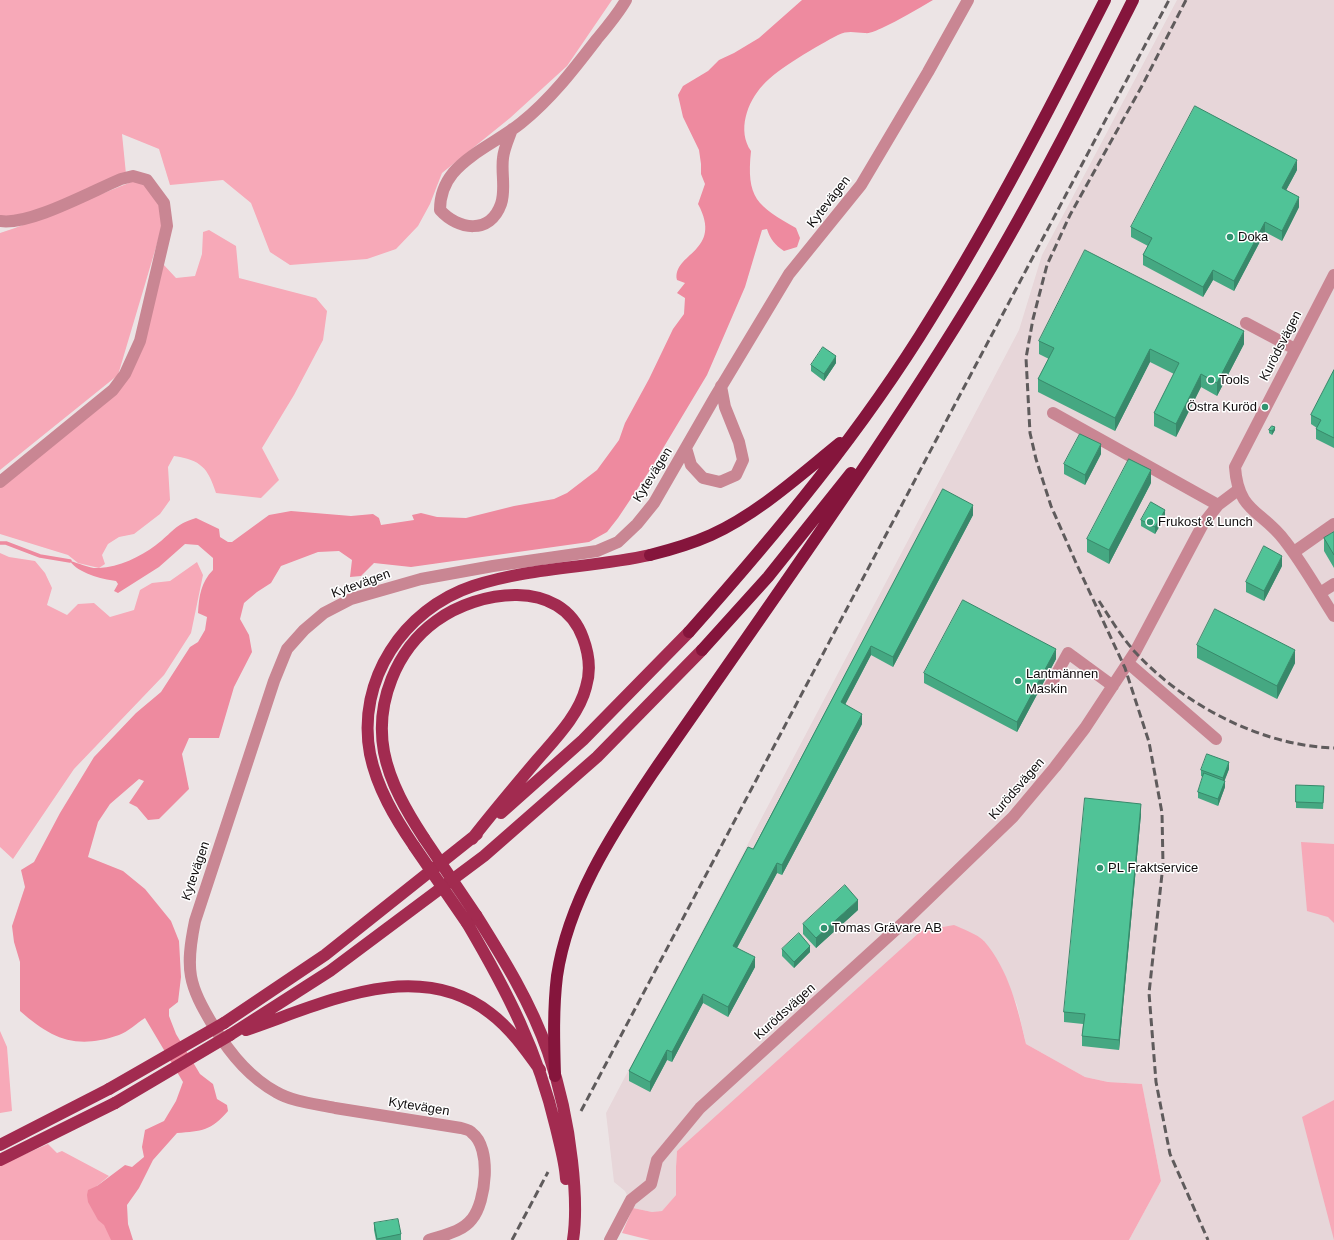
<!DOCTYPE html>
<html>
<head>
<meta charset="utf-8">
<style>
  body { margin:0 }
  canvas { display:block; background:#ece4e5 }
</style>
</head>
<body>
<canvas width="1334" height="1240"></canvas>
<script>
const g = document.querySelector('canvas').getContext('2d');
g.lineJoin = 'round';
function fillPath(path, color) {
  g.fillStyle = color;
  g.fill(path, 'evenodd');
}
function strokePath(path, color, width, dash) {
  g.strokeStyle = color;
  g.lineWidth = width;
  g.lineCap = dash ? 'butt' : 'round';
  g.setLineDash(dash || []);
  g.stroke(path);
}
function label(font, color, halo, rows, align = 'center') {
  g.font = font + ' Arial,sans-serif';
  g.lineWidth = 3;
  g.setLineDash([]);
  g.textBaseline = 'middle';
  g.strokeStyle = halo;
  g.fillStyle = color;
  for (const [text, x, y, turn = 0] of rows) {
    g.save();
    g.translate(x, y);
    g.rotate((+turn || 0) * Math.PI / 180);
    g.textAlign = isNaN(turn) ? turn : align;
    if (halo) g.strokeText(text, 0, 0);
    g.fillText(text, 0, 0);
    g.restore();
  }
}
fillPath(new Path2D(`
  M1177 0H1334V1240H1129L1161 1181 1142 1084 1108 1082 1085 1077 1026 1044 1017 1005 1002 970 983 940 677 1151 676 1167V1195L662 1211 652 1212 633 1208 625 1191 614 1182 606 1113 1019 330 1042 255Z`), '#e7d6d9');
fillPath(new Path2D(`
  M0 0H612L567 66 510 118 442 173 430 204 418 226 396 249 367 259 290 265 270 252 251 203 223 180 170 185 159 149 122 134 126 174 42 210 15 218 0 216Z
  M134 181 146 186 160 207 162 227 118 375 0 470V233L15 228Z
  M209 230 236 246 239 278 316 298 327 311 323 340 294 395 262 448 279 480 261 498 216 493C208 468 201 460 174 456L168 467 170 500 160 514 134 534 119 537 108 544 102 555 105 564 99 568 78 563 68 555 0 534V484L124 382 163 264 176 278 195 276 202 254 203 232Z
  M0 553 9 557 35 561 45 573 52 588 47 605 67 615 78 604 94 603 110 617 134 610 140 590 152 583 170 581 197 562 203 575 191 633 164 675 74 769 13 859 0 847Z
  M1301 842 1334 844V923L1328 917 1307 911Z
  M954 925C963 929 977 934 984 941 1009 970 1018 1009 1026 1044L1085 1077 1108 1082 1142 1084 1161 1181 1129 1240H650L622 1233 633 1208 652 1212 662 1211 676 1195V1167L677 1151 921 931Z
  M0 1031 7 1047 12 1111 0 1113Z
  M1334 1100V1240L1302 1117Z
  M48 1144 57 1153 62 1151 109 1176 97 1186 115 1240H0V1165Z`), '#f7a9b8');
fillPath(new Path2D(`
  M802 0H933C916 10 899 20 882 28 877 30 870 34 865 33 855 33 849 30 838 35 819 45 777 69 763 85 747 102 737 131 751 151 746 198 757 206 796 228L800 238 797 247 784 251C775 245 770 239 767 229L762 230 745 287 707 375 650 470 618 518 607 532 589 542 411 567 374 563 361 576 350 577 352 560 339 551 318 552 281 566 271 583 257 592 244 603 240 619 249 635 252 652 234 687 219 738H189L182 754 189 789 159 819 148 820 137 807 129 803 144 781 139 779 110 804 98 822 88 857 123 871 145 889 171 921 179 941 181 977 178 1002 169 1009V1016L176 1034 200 1074 213 1084 217 1099 227 1105 228 1111C211 1131 202 1131 177 1133L153 1160 139 1188 127 1205 128 1224 133 1240H111L104 1225 98 1220 88 1202 87 1195 88 1190 97 1186 125 1165 132 1167 144 1157 142 1147 145 1130 164 1121 176 1101 183 1082 145 1018C137 1023 128 1032 119 1035 76 1050 52 1039 20 1011V962L14 942 12 926 25 887 21 870 34 862 60 813 94 757 136 713 161 692 190 647 198 642 205 630 207 617 198 613C199 596 201 582 213 570V558L198 545 185 544 159 567 118 593 114 591 118 584 116 581C101 579 78 573 70 561 79 563 90 569 99 568 119 567 140 557 156 545 172 533 175 524 196 518L219 529 220 537 228 542H232L269 515 291 511 351 516 373 514 379 518 381 525 414 520 412 515 421 513 437 517 466 518 514 506 554 499 567 493 597 470 619 440 625 423 649 379 673 329 684 314 685 298 677 293 685 283 677 280C672 253 724 252 698 204L705 184 701 174V164L699 150 683 117 678 95 683 86 708 71 719 60 734 53 759 38Z`), '#ee8a9f');
strokePath(new Path2D(`
  M0 543H6L40 556 70 561`), '#ee8a9f', 3.5);
strokePath(new Path2D(`
  M512 129C509 138 504 148 503 158 501 173 506 190 501 204 490 235 458 230 440 210 440 196 444 184 453 173 471 152 500 140 521 123 551 99 574 69 597 39 607 27 618 14 626 0
  M0 221C29 226 92 191 121 179L133 176 147 180 164 203 167 226 140 341 125 374 113 390 0 482
  M1334 275 1235 467C1238 513 1262 510 1285 541 1303 564 1318 591 1334 616
  M1246 323 1295 349
  M1053 413 1218 505
  M686 448 691 465 703 478 720 482 736 475 743 460 739 442 725 407 721 386
  M1294 552 1334 524
  M1320 593 1334 584
  M1128 663 1216 739
  M1050 686 1068 653 1113 686
  M429 1240C444 1235 462 1232 472 1219 486 1202 492 1148 472 1133 470 1130 465 1129 461 1128 419 1121 377 1115 335 1108 316 1104 293 1102 276 1092 249 1077 230 1054 214 1027 188 984 185 970 195 921L274 681 287 649 304 630 324 613 351 599 421 579 493 566 597 551 618 542 637 524 654 503 715 397 789 274 861 185 928 72 968 0
  M610 1240 631 1200 651 1184 657 1160 700 1108 903 923 1013 817 1055 767 1085 728 1135 652 1203 524 1218 505 1238 490`), '#c98693', 12);
strokePath(new Path2D(`
  M501 813 583 740 689 632
  M424 838C407 812 390 783 384 752 375 703 396 650 436 621 478 590 561 577 583 638 589 654 591 671 586 687 579 715 555 739 537 760 515 786 493 812 472 839
  M414 846C395 818 377 788 370 754 356 680 404 609 473 586 530 567 592 568 650 555
  M476 915C503 958 531 1003 548 1052 560 1087 568 1124 572 1161 575 1187 577 1214 573 1240
  M467 923C507 991 538 1051 556 1128 560 1145 565 1162 566 1179
  M224 1023 325 955 477 834
  M246 1030C323 1004 416 956 490 1013 510 1028 525 1049 540 1070
  M230 1035 330 971 484 856 597 757 702 650
  M0 1145 109 1089
  M0 1160 115 1103`), '#a22b50', 12);
strokePath(new Path2D(`
  M650 555C670 550 691 544 711 535 759 513 799 476 840 443
  M689 632C777 533 862 431 931 318 995 215 1050 108 1105 0
  M702 650 768 577 851 473
  M555 1076C554 1042 553 1009 557 976 568 902 611 835 652 774 764 612 880 452 982 283 1037 191 1085 95 1133 0`), '#85153c', 12);
strokePath(new Path2D(`
  M1186 0 1143 84 1070 215 1047 265 1033 319 1026 358 1030 433 1036 459 1051 506 1077 565 1125 668 1149 742 1162 813 1163 865 1149 993 1156 1082 1170 1154 1208 1240
  M1099 601C1110 618 1122 638 1136 653 1184 705 1262 746 1334 748
  M581 1111 1169 0
  M512 1240 548 1172`), '#5f5b5c', 3, [8, 4]);
strokePath(new Path2D(`
  M424 838 476 915
  M414 846 467 923
  M109 1089 224 1023
  M115 1103 230 1035`), '#a22b50', 12);
fillPath(new Path2D(`
  M1297 170 1286 190 1299 207 1282 241 1265 232 1234 291 1213 280 1203 297 1143 265V255L1148 246 1131 237V227Z
  M1039 341 1244 344 1217 396 1201 387 1176 437 1154 426V413L1174 374 1150 362 1115 431 1038 392V379L1049 359 1039 354Z
  M836 363 824 381 811 371V365Z
  M1334 370V448L1316 439V429L1317 428 1311 424V415Z
  M1269 430H1275L1272 435 1269 433Z
  M1101 454 1085 485 1064 474V464Z
  M1151 483 1109 564 1087 552V539Z
  M943 489 973 515 893 667 871 655 845 705 862 724 782 875 777 873 737 948 755 967 728 1017 703 1003 672 1062 667 1060 650 1092 629 1081V1071L753 849Z
  M1165 517 1155 534 1141 526V520Z
  M1334 532V568L1324 551V538Z
  M1282 566 1264 601 1246 592V582Z
  M1197 645 1295 663 1277 699 1197 658Z
  M1056 659 1017 732 924 683V673Z
  M1229 769 1224 781 1225 787 1218 806 1198 798V792L1203 777 1201 776V770Z
  M1324 793 1323 809 1296 808V802Z
  M1141 814 1119 1050 1082 1046V1036L1083 1024 1064 1022V1012Z
  M858 910 816 948 803 934V924Z
  M782 949 810 952 794 968 782 956Z
  M374 1223 401 1234V1240H376L374 1230Z`), '#45a882');
fillPath(new Path2D(`
  M1297 160V170L1282 198V188Z
  M1299 197V207L1282 241V231Z
  M1265 222V232L1234 291V281Z
  M1213 270V280L1203 297V287Z
  M1244 331V344L1217 396V383Z
  M1150 349V362L1115 431V418Z
  M836 356V363L824 381V374Z
  M1201 374V387L1176 437V424Z
  M1275 427V430L1272 435V431Z
  M1101 444V454L1085 485V475Z
  M1151 470V483L1109 564V550Z
  M973 505V515L893 667V657Z
  M1165 510V517L1155 534V527Z
  M1282 556V566L1264 601V591Z
  M871 646V655L841 712V702Z
  M1056 649V659L1017 732V722Z
  M1295 650V663L1277 699V686Z
  M862 714V724L782 875V865Z
  M1229 762V769L1223 785V778Z
  M1225 781V787L1218 806V799Z
  M1141 804V814L1119 1050V1040Z
  M777 863V873L733 955V946Z
  M858 900V910L816 948V938Z
  M810 946V952L794 968V962Z
  M755 957V967L728 1017V1007Z
  M703 994V1003L672 1062V1052Z
  M667 1050V1060L650 1092V1082Z`), '#38886a');
const building = new Path2D(`
  M1195 106 1297 160 1282 188 1299 197 1282 231 1265 222 1234 281 1213 270 1203 287 1143 255 1152 238 1131 227Z
  M1085 250 1244 331 1217 383 1201 374 1176 424 1154 413 1179 363 1150 349 1115 418 1038 379 1054 348 1039 341Z
  M823 347 836 356 824 374 811 365Z
  M1334 370V438L1316 429 1321 420 1311 415Z
  M1272 426 1275 427 1272 431 1269 430Z
  M1080 434 1101 444 1085 475 1064 464Z
  M1129 459 1151 470 1109 550 1087 539Z
  M943 489 973 505 893 657 871 646 841 702 862 714 782 865 777 863 733 946 755 957 728 1007 703 994 672 1052 667 1050 650 1082 629 1071 748 847 753 849Z
  M1151 502 1165 510 1155 527 1141 520Z
  M1334 532V555L1324 538Z
  M1264 546 1282 556 1264 591 1246 582Z
  M963 600 1056 649 1017 722 924 673Z
  M1215 609 1295 650 1277 686 1197 645Z
  M1207 754 1229 762 1223 778 1201 770Z
  M1204 773 1225 781 1218 799 1198 792Z
  M1296 785 1324 786 1323 803 1296 802Z
  M1085 798 1141 804 1119 1040 1082 1036 1085 1014 1064 1012Z
  M845 885 858 900 816 938 803 924Z
  M799 933 810 946 794 962 782 949Z
  M398 1219 401 1234 377 1239 374 1223Z`);
fillPath(building, '#50c397');
strokePath(building, '#38886a', 1);
for (const [x, y, r, color] of [
  [1230,237,4,"#309470"],
  [1211,380,4,"#309470"],
  [1265,407,4,"#309470"],
  [1150,522,4,"#309470"],
  [1018,681,4,"#309470"],
  [1100,868,4,"#309470"],
  [824,928,4,"#309470"]
]) {
  const dot = new Path2D();
  dot.arc(x, y, r, 0, 2 * Math.PI);
  g.fillStyle = color;
  g.fill(dot);
  strokePath(dot, '#fff', 1.5);
}
label('13px', '#0f0c0d', '#fff', [
  ["Kytevägen",829,202,-52],
  ["Kurödsvägen",1281,346,-63],
  ["Kytevägen",653,475,-58],
  ["Kytevägen",361,584,-20],
  ["Kurödsvägen",1017,789,-49],
  ["Kytevägen",196,871,-71],
  ["Kurödsvägen",785,1012,-42],
  ["Kytevägen",419,1107,9]
]);
label('13px', '#0f0c0d', '#fff', [
  ["Doka",1238,237],
  ["Tools",1219,380],
  ["Östra Kuröd",1257,407,"right"],
  ["Frukost & Lunch",1158,522],
  ["Lantmännen",1026,674],
  ["Maskin",1026,689],
  ["PL Fraktservice",1108,868],
  ["Tomas Grävare AB",832,928]
], 'left');
</script>
</body>
</html>
